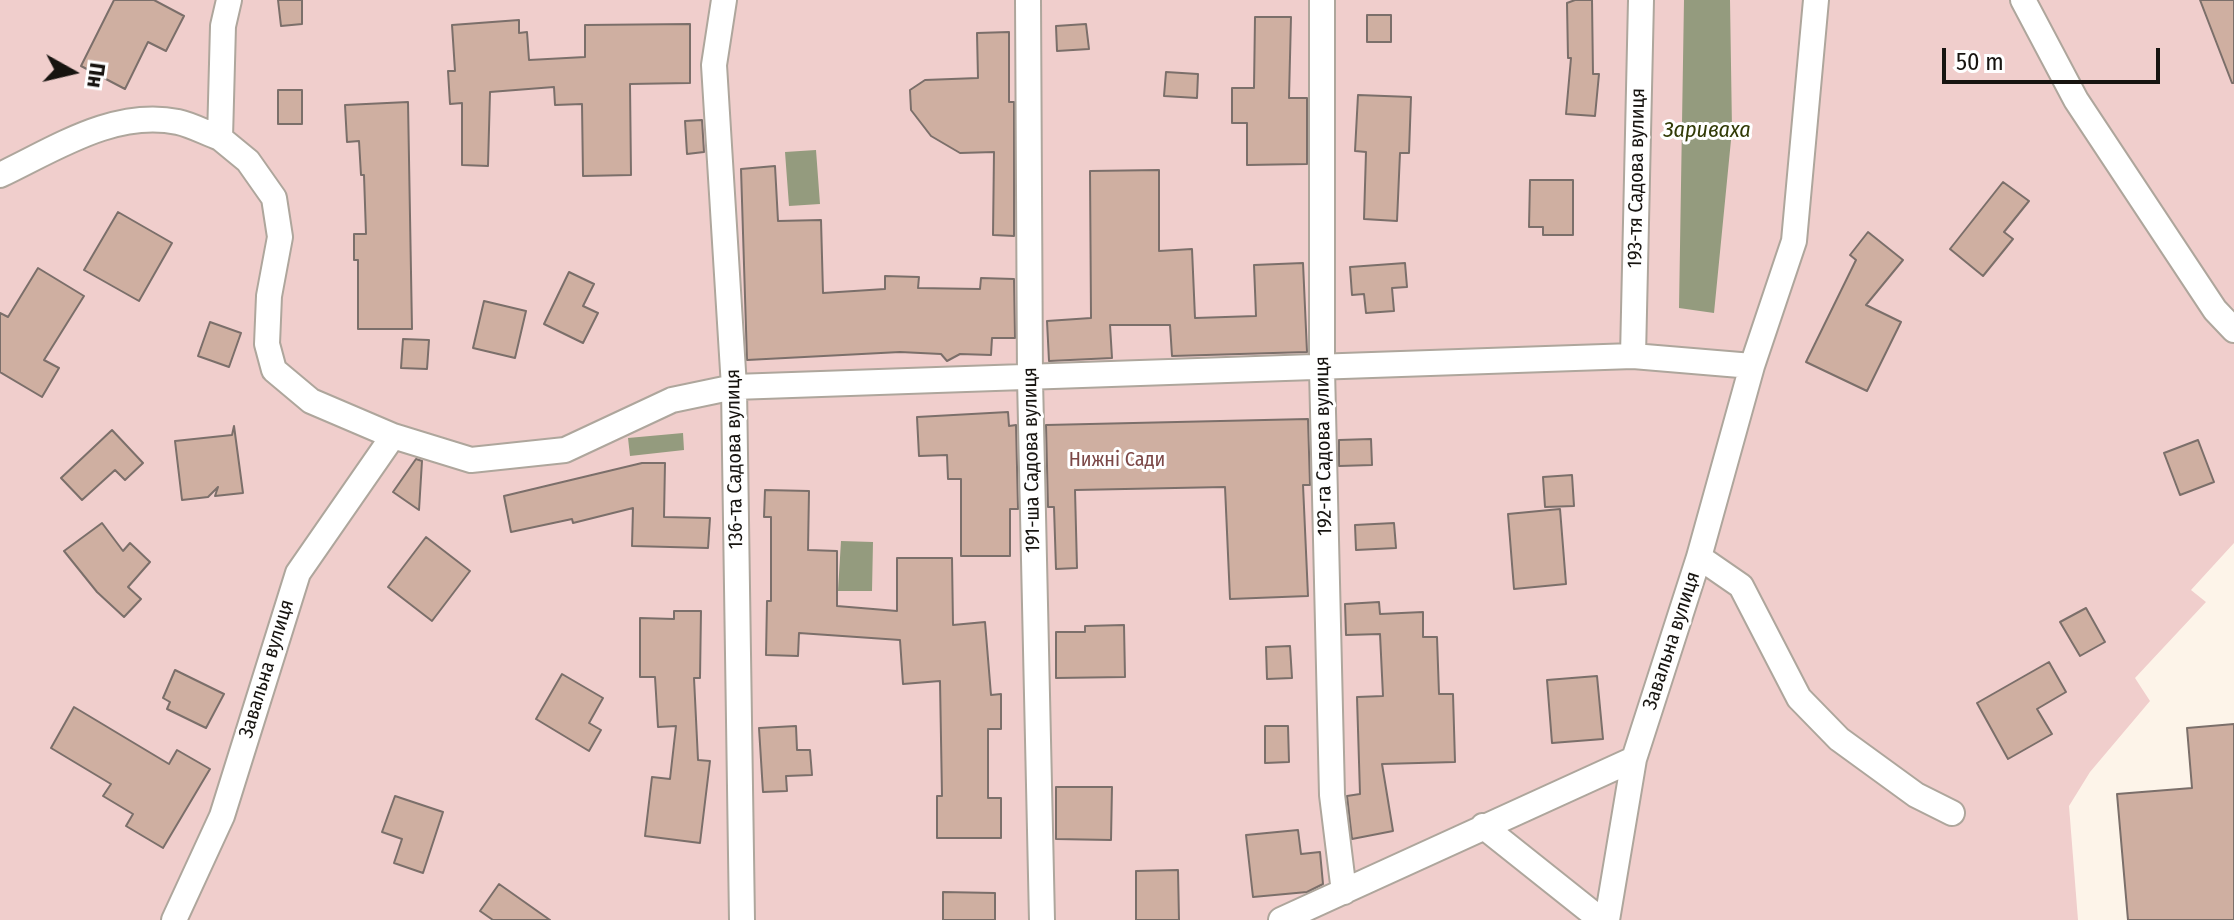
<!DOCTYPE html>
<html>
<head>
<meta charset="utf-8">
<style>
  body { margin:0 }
  #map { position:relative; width:2234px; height:920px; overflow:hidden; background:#fdf4e9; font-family:"Fira Sans Condensed",sans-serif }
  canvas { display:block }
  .north { position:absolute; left:32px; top:32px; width:80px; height:80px; -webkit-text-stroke:6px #fff; paint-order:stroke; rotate:98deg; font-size:22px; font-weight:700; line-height:32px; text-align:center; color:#171410 }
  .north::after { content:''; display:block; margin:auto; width:28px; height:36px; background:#171410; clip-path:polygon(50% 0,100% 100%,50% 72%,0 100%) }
  .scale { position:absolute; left:1942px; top:48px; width:218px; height:36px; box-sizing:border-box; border:4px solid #171410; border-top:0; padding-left:10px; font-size:24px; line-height:28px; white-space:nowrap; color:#171410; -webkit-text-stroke:6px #fff; paint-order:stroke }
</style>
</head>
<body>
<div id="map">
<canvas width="2234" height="920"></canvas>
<div class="north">Пн</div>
<div class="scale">50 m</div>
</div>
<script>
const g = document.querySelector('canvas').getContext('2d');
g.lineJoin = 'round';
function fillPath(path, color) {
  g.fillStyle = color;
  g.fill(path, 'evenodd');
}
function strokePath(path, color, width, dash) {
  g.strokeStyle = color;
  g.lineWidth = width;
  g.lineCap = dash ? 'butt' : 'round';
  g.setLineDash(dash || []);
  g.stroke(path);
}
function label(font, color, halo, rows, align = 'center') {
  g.font = font + ' "Fira Sans Condensed",sans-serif';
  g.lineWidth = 6;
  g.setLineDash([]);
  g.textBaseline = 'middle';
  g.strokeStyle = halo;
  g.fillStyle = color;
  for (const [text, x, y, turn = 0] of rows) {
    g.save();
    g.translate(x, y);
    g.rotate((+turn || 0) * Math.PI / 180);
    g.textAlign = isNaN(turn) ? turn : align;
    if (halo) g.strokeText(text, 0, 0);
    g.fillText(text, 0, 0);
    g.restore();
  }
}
fillPath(new Path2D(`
  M0 0H2234V543L2191 590 2206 602 2135 678 2150 701 2090 772 2069 806 2078 920H0Z`), '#f0cecc');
fillPath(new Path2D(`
  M1684 0H1730L1732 130 1714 313 1679 308Z
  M816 150 820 204 789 206 785 152Z
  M683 433 684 450 630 456 628 438Z
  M841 541 873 542 872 591H838Z`), '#949b7e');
const building = new Path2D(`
  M114 0H154L184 16 166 51 148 42 125 89 81 66Z
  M278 0H302V24L281 26Z
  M1575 0H1592L1593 74H1599L1595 116 1566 114 1571 58H1568L1567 3Z
  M2200 0H2234V83H2232Z
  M1367 15H1391V42H1367Z
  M1255 17H1291L1289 98H1307V164L1247 165V123H1232V88H1254Z
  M519 20V33L527 32 529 60 585 57V25L690 24V83L630 84 631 175 583 176 582 104 555 105 554 87 490 92 488 166 462 165V103L450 104 448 71H455L452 25Z
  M1086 24 1089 49 1057 51 1056 26Z
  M1009 32V102H1014V236L993 235 994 152 960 153 931 136 911 110 910 90 925 80 978 78 977 33Z
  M1166 72 1198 74 1197 98 1164 96Z
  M278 90H302V124H278Z
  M1358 95 1411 97 1409 153H1400L1397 221 1364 219 1366 152 1355 151Z
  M408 102 412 329H358V260H354V234H366L364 175H361L359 141 347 142 345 105Z
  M702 120 704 152 687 154 685 121Z
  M775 166 778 221 821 220 823 293 885 289V276L919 277 918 288 980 289 981 278 1014 279 1015 338H992L991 355 960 354 947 361 941 354 900 352 747 360 741 169Z
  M1159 170V251L1192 249 1195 318 1256 316 1254 265 1303 263 1307 352 1172 356 1170 325H1110L1112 358 1049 361 1047 321 1091 318 1090 171Z
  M1530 180H1573V235H1543V227H1529Z
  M2003 182 2029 201 2004 232 2013 239 1983 276 1950 249Z
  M118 212 172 243 139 301 84 270Z
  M1868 232 1903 260 1866 305 1901 322 1867 391 1806 362 1856 260 1850 255Z
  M1405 263 1407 287 1392 288 1394 311 1366 313 1364 294 1352 295 1350 267Z
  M38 268 84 296 44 360 59 368 42 397 0 372V313L8 317Z
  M569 272 594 284 583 306 598 313 583 343 544 324Z
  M484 301 526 311 515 358 473 348Z
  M210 322 241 333 229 367 198 356Z
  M403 339 429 340 427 369 401 368Z
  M1008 412 1009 426 1016 425 1018 509H1010V556H961V479H948L947 455 919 456 917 417Z
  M1308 419 1310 485H1303L1308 596 1230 599 1225 487 1075 490 1077 568 1056 569 1054 507H1048L1046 425Z
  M234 426 243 493 215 496 218 487 208 497 182 500 175 441 232 435Z
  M112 430 143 463 125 480 115 470 82 500 61 478Z
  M1371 439 1372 465 1339 466V440Z
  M2198 440 2214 482 2180 495 2164 453Z
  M416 459 422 461 419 510 393 492Z
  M642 463H665L664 517 710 518 708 548 632 546 633 508 573 523 572 519 511 532 504 496Z
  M1572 475 1574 506 1545 507 1543 477Z
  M765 490 809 491 808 550 837 551V606L897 611V558H952L953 625 985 622 991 695 1001 694V729H988V798H1001V838H937V796H942L940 681 903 684 900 640 799 633 798 656 766 655 767 601H771V517H764Z
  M1560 509 1566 584 1514 589 1508 514Z
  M102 523 123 551 130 543 150 562 128 587 141 599 124 617 97 592 64 551Z
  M1394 523 1396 548 1356 550 1355 525Z
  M426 537 470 571 432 621 388 587Z
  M1379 602 1380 614 1423 612V637H1437L1439 694H1453L1455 762 1382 764 1393 831 1352 839 1347 796 1360 794 1357 697 1383 696 1380 634 1346 635 1345 604Z
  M2086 608 2105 642 2080 656 2060 622Z
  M674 611H701L700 678H694L698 760 710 761 700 843 645 836 652 777 670 779 676 726 658 727 655 677H640V618L674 619Z
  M1124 625 1125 677 1056 678V632H1085V626Z
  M1290 646 1292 678 1267 679 1266 647Z
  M2049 662 2066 692 2037 709 2052 734 2008 759 1977 703Z
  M175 670 224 694 206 728 167 709 170 702 163 698Z
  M562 674 603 698 589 723 601 730 589 751 536 719Z
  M1597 676 1603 739 1552 743 1547 680Z
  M74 707 169 764 177 750 210 769 163 848 126 826 133 814 103 796 111 784 51 748Z
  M2234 724V920H2128L2117 794 2192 788 2187 728Z
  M796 726 797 750H810L812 775 786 776 787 791 763 792 759 728Z
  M1265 726H1288L1289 762 1265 763Z
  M1056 787H1112L1111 840 1056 839Z
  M395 796 443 812 423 873 394 863 402 839 382 832Z
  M1298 830 1301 854 1320 852 1323 884 1307 892 1253 897 1246 835Z
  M1178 870 1179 920H1136V871Z
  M499 884 550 920H493L480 911Z
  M943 892 995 893V920H943Z`);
fillPath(building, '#cfafa1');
strokePath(building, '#7b6f6a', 2);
const minor = new Path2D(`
  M229 0 223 26 220 138 248 161 274 198 280 237 269 296 267 344 274 370 311 401 393 436 471 460 565 450 672 400 734 387 1633 356 1752 366
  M724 0 714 65 734 387 742 920
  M1028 0 1030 379 1042 920
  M1322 0V369L1332 795 1344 892
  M2023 0 2076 100 2215 310 2234 330
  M0 175C55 149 114 109 178 122 192 125 206 133 220 138
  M1633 356 1641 0
  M1699 557 1741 586 1799 698 1839 739 1916 795 1952 813
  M1483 826 1601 920
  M174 920 222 816 298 573 393 436
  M1281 920 1634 759
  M1607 920 1634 759 1699 557 1752 366 1794 241 1816 0`);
strokePath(minor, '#aea69c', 28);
strokePath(minor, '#fff', 24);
label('20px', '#171410', '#fff', [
  ["193-тя Садова вулиця",1637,178,-89],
  ["192-га Садова вулиця",1324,446,-91],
  ["136-та Садова вулиця",735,459,-91],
  ["191-ша Садова вулиця",1032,460,-91],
  ["Завальна вулиця",1672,641,-72],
  ["Завальна вулиця",267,669,-73]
]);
label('20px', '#7b4746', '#fff', [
  ["Нижні Сади",1117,460]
]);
label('italic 22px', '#313a06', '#fff', [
  ["Зариваха",1707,131]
]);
</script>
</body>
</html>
